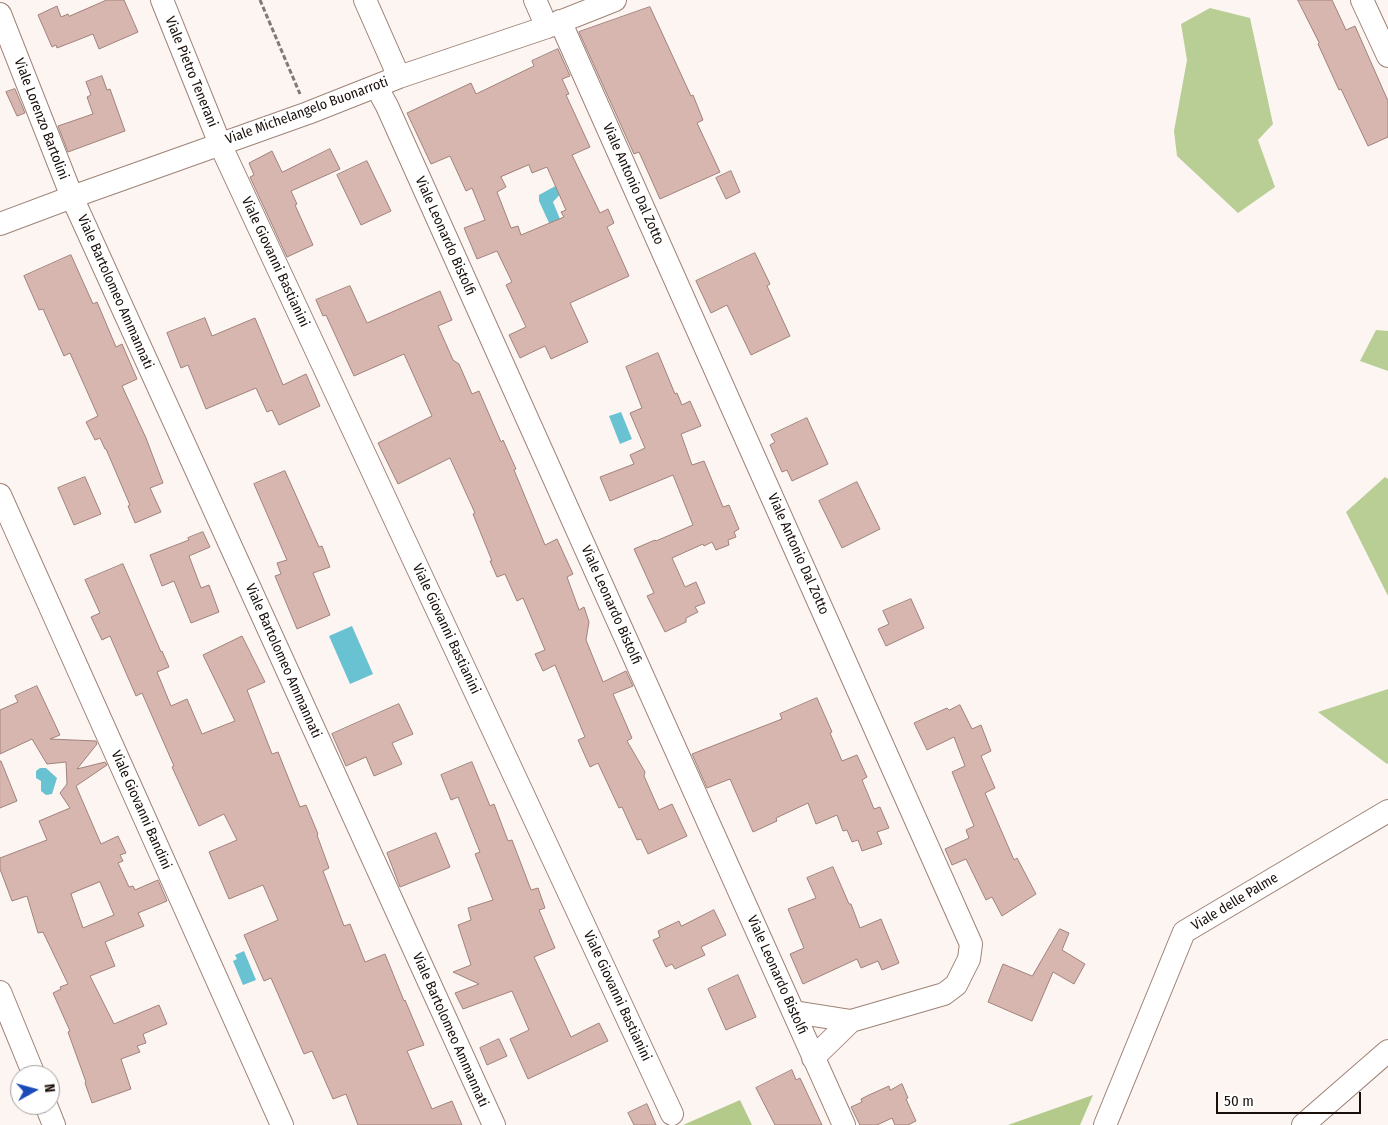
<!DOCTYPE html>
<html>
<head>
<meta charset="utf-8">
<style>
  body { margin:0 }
  #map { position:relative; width:1388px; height:1125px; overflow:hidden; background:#fcf5f2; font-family:"Fira Sans Condensed",sans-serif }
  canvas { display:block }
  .north { position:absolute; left:10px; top:1065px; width:50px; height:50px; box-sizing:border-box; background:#fff; border:1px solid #a39f9d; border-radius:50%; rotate:83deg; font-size:14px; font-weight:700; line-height:20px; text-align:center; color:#190f0a }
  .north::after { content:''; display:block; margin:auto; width:18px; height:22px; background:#1b4bb8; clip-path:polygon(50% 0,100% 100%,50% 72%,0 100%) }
  .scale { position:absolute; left:1216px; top:1092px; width:145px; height:22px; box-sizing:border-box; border:2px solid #190f0a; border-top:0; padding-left:6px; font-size:15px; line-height:18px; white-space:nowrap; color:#190f0a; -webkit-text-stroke:4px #fff; paint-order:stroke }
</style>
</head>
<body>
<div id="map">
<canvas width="1388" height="1125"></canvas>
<div class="north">N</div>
<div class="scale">50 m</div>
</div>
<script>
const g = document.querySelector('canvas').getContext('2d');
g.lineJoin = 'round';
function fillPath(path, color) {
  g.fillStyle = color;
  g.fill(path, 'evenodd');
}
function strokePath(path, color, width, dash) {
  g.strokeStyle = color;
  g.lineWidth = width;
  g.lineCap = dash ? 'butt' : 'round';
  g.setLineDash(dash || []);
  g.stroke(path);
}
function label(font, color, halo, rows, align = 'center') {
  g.font = font + ' "Fira Sans Condensed",sans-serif';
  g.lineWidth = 4;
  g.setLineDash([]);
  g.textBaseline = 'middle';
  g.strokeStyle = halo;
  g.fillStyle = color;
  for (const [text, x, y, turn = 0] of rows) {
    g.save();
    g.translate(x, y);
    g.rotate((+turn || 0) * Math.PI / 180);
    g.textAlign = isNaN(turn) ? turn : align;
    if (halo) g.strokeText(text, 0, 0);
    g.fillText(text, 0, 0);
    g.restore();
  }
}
fillPath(new Path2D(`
  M1210 8 1250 18 1273 124 1258 140 1275 187 1238 213 1177 156 1174 131 1187 60 1181 24Z
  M1376 330 1388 331V371L1360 361Z
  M1385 477 1388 479V596L1346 512Z
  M1388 689V763L1387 764 1318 712Z`), '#b9ce95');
fillPath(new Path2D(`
  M1093 1095 1080 1125H1008Z
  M740 1100 752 1125H683Z`), '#b3ca8a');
fillPath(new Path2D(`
  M559 184 562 192 553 202 560 219 550 225 539 201V195Z
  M621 412 632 439 620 444 609 416Z
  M352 626 373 674 350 684 329 636Z
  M40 768H46L57 778 52 794 46 795 41 791V781L36 778V771Z
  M244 951 256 980 243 985 233 961 237 959 235 955Z`), '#68c2d2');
const building = new Path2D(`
  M107 0H124L138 32 99 49 93 34 57 48 56 45 52 47 38 15 57 6 61 17 68 14 69 16Z
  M1298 0H1332L1346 30 1355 26 1388 101V137L1368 146 1341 89 1339 90 1318 44 1319 43Z
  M650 7 691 96 693 95 703 120 697 123 720 172 660 199 639 152 634 154 579 32Z
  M558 49 570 76 562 79 569 94 566 95 590 147 572 155 600 213 608 209 614 223 607 227 629 276 570 303 588 342 551 359 545 346 520 358 509 335 526 327 506 285 512 282 497 251 477 259 464 228 485 220 472 188 466 191 450 156 431 164 407 113 471 83 476 94 534 66 532 61ZM529 165 532 173 547 167 566 210 561 212 564 217 521 235 518 226 511 228 497 192 506 187 501 177Z
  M102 76 107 90 110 89 125 131 68 152 58 126 93 114 87 97 91 95 86 82Z
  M15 89 25 113 17 116 6 92Z
  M330 149 340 169 291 191 297 204 295 205 313 245 287 257 250 177 254 175 249 163 272 151 282 172Z
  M367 161 391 211 361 225 337 175Z
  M731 171 740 192 726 199 716 178Z
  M755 253 770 284 767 286 790 336 751 355 727 305 711 313 696 281Z
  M71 255 93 304 97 302 116 347 122 344 137 379 122 386 146 438 163 483 150 488 161 512 135 523 128 506 130 505 106 449H105L100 438 95 440 86 422 98 416 70 353 64 356 43 309 39 310 24 276Z
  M350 286 367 323 440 291 452 320 438 326 453 360 459 364 472 394 479 391 501 442 503 440 516 469 514 470 545 545 557 539 573 574 567 577 579 610 584 607 589 622 586 640 603 682 626 671 633 686 613 694 632 738 627 741 645 772 644 776 659 810 672 804 687 836 648 854 641 839 637 840 622 807 619 808 598 763 590 767 578 740 585 737 555 665 543 671 535 654 545 650 523 598 517 601 505 574 497 577 490 561H492L473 514 475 513 450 458 398 484 378 443 432 416 404 354 354 376 326 315 323 316 316 300Z
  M205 318 212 336 255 318 283 385 306 374 320 406 279 425 272 410 267 412 256 388 206 409 188 365 181 368 167 333Z
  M658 353 675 394 677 393 682 405 690 401 701 426 681 434 692 465 704 461 723 507 729 505 739 529 734 532 736 537 728 540 729 545 716 550 712 542 704 546 703 544 672 558 685 587 696 582 705 603 695 607 698 612 686 618V622L665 632 647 596 654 593 634 549 655 540 656 541 693 525 673 475 610 501 600 477 634 464 630 455 645 448 630 413 642 408 626 367Z
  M807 418 828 464 792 481 787 470 782 472 770 445 775 442 771 435Z
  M285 471 319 547 322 546 330 567 313 573 330 615 297 629 275 576 281 574 277 563 287 560 254 484Z
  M85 477 101 514 74 525 58 488Z
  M857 482 880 529 842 548 819 501Z
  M203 532 210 547 189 556 201 588 209 585 219 612 191 623 174 581 162 586 150 555 189 540 188 538Z
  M123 564 161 652 162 651 169 667 157 672 171 706 187 699 202 734 235 721 203 655 242 636 265 682 247 690 272 754 278 752 300 807 306 805 318 834 317 835 329 868 323 871 344 926 350 924 365 962 385 954 404 1001 405 1000 424 1045 407 1051 432 1109 452 1101 462 1125H358L346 1094 333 1099 312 1051 304 1054 271 978 264 981 244 935 278 920 263 885 229 899 209 852 237 840 224 814 199 826 172 767 174 766 142 693 136 696 110 636 102 640 91 617 100 613 85 580Z
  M911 599 924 628 886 646 878 629 889 624 883 611Z
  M37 686 60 735 50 739 96 741 97 744 77 769 105 762 107 765 76 786 101 844 118 836 126 853 120 855 123 861 118 863 129 887 133 886 135 890 158 880 167 901 138 913 144 926 105 942 115 966 90 976 114 1024 159 1005 167 1024 143 1034 146 1043 137 1046 140 1052 121 1059 131 1089 92 1103 85 1083 86 1082 68 1032 70 1031 53 993 61 989 60 987 68 984 43 932 38 933 27 896 12 901 0 869V858L47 840 39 821 70 808 60 793 67 784 66 762 47 764 32 739 0 754V710L18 702 15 696ZM100 882 114 915 83 928 71 894Z
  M817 698 832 732 830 733 842 761 857 755 867 777 862 780 874 809 880 807 889 828 877 832 882 844 862 851 858 840 852 842 847 830 843 831 837 815 816 824 808 803 776 818 777 821 753 832 730 779 707 788 692 754 782 719 780 714Z
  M399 704 413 734 392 743 402 764 374 776 366 757 346 766 332 734Z
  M960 705 972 729 981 725 991 751 981 756 995 788 985 793 1014 860 1017 858 1036 894 1002 916 992 897 986 900 966 859 952 865 945 849 969 838 966 830 974 826 952 772 965 766 954 737 927 750 914 723 947 708 949 710Z
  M0 761H1L17 801 0 808Z
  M472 762 490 806 494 804 508 841 512 840 531 890 538 888 545 908 539 910 555 948 534 957 571 1037 599 1023 608 1041 528 1079 510 1039 529 1030 512 991 463 1009 455 993 479 984 453 972 471 965 458 925 471 920 468 908 493 900 475 854 480 852 458 797 451 800 441 775Z
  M436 833 450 867 400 887 387 853Z
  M833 867 849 904H851L860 928 881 919 899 963 882 970 878 961 861 968 857 959 803 984 790 954 804 948 788 909 816 898 807 878Z
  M714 910 726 935 701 947 705 955 675 969 672 964 666 967 653 940 660 937 658 931 679 921 681 926Z
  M1060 929 1069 933 1062 950 1085 964 1074 984 1053 972 1032 1021 988 1002 1003 964 1032 976Z
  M738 975 756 1017 726 1030 708 989Z
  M499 1039 507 1056 487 1065 480 1048Z
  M792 1070 796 1080 800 1078 822 1125H775L756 1088Z
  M902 1084 908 1098 906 1099 916 1121 908 1125H895L892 1118 877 1125H860L851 1107 862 1102 861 1099 869 1095 889 1086 890 1090Z
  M647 1104 656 1125H634L628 1113Z`);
fillPath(building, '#d7b6af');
strokePath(building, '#a1827b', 1);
const street = new Path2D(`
  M162 0 220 144 672 1114
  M365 0 399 77
  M535 0 547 27
  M1362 0 1388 56
  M0 14 72 197 494 1125
  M560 21 971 944 969 959 956 985 944 994 851 1021
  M376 86 387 106 844 1125
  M0 224 72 197 308 113 399 77 547 27 615 0
  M0 495 282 1125
  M0 992 34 1075
  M794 1012 851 1021 813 1058
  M46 1105 54 1125
  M1105 1125 1184 932 1388 811
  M1303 1125 1388 1051`);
strokePath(street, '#9f8376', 24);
strokePath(new Path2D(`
  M260 0 300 94`), '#827975', 3, [5, 2.5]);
strokePath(street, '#fff', 22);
label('14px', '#190f0a', '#fff', [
  ["Viale Pietro Tenerani",191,72,68],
  ["Viale Michelangelo Buonarroti",307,111,-20],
  ["Viale Lorenzo Bartolini",41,119,69],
  ["Viale Antonio Dal Zotto",633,184,66],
  ["Viale Leonardo Bistolfi",445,236,66],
  ["Viale Giovanni Bastianini",275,262,65],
  ["Viale Bartolomeo Ammannati",115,292,66],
  ["Viale Antonio Dal Zotto",798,554,66],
  ["Viale Leonardo Bistolfi",611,605,66],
  ["Viale Giovanni Bastianini",446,629,65],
  ["Viale Bartolomeo Ammannati",283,661,66],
  ["Viale Giovanni Bandini",141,810,66],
  ["Viale delle Palme",1235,902,-31],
  ["Viale Leonardo Bistolfi",777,975,66],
  ["Viale Giovanni Bastianini",617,996,65],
  ["Viale Bartolomeo Ammannati",450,1030,66]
]);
</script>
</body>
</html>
